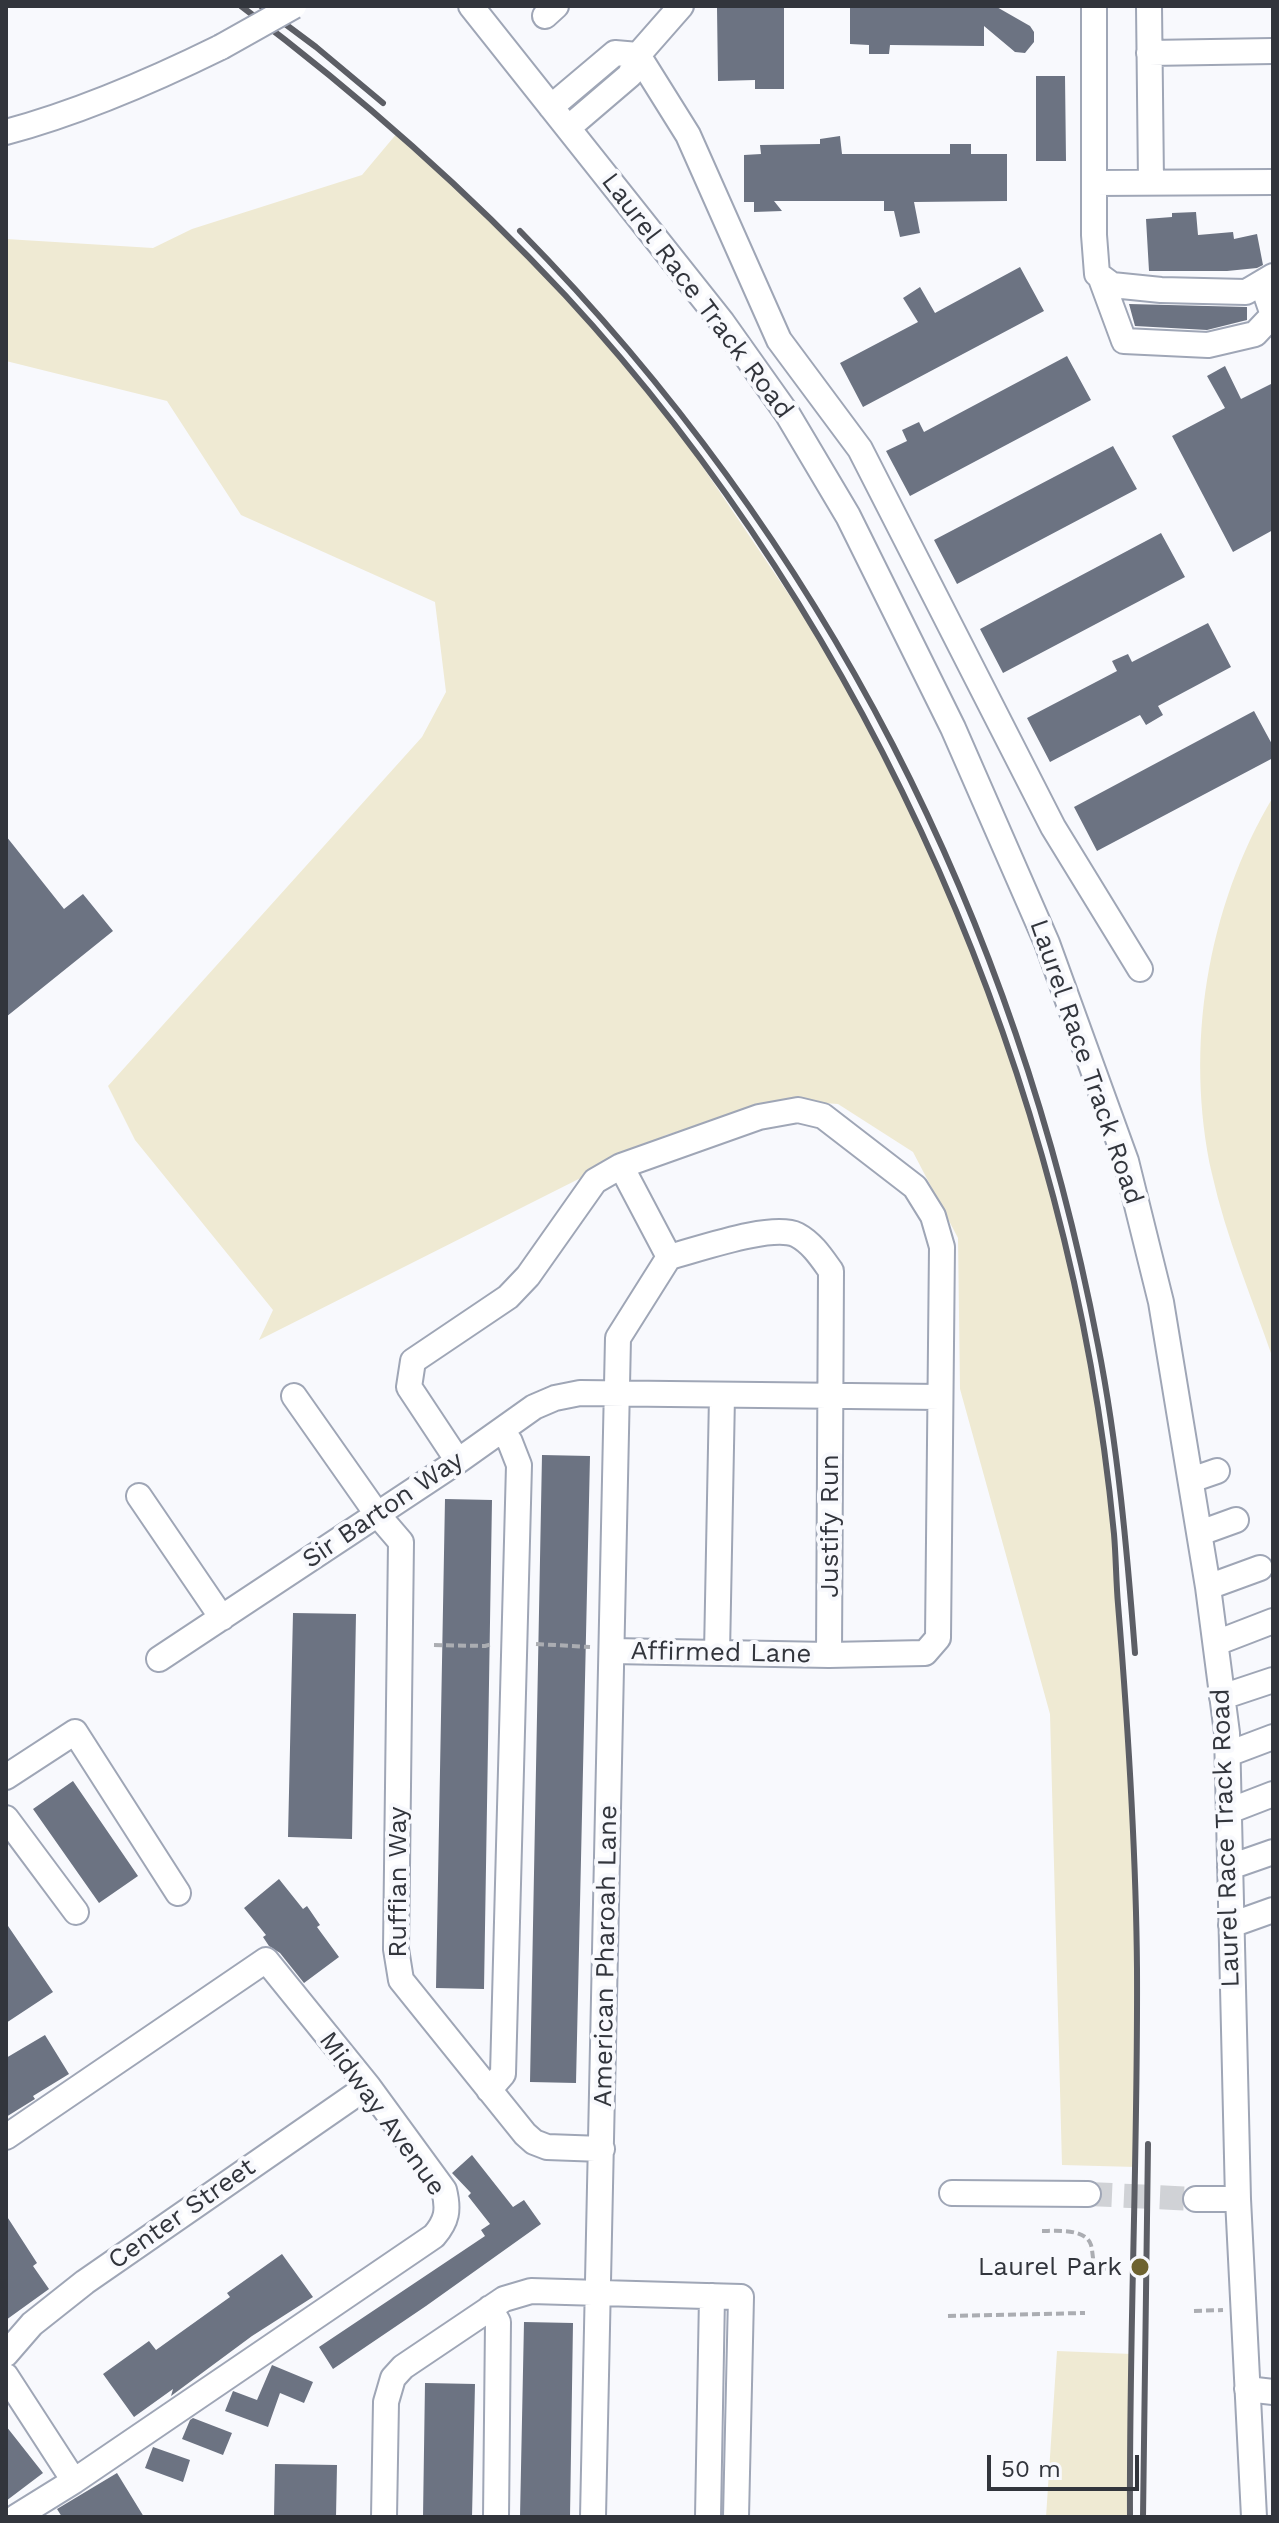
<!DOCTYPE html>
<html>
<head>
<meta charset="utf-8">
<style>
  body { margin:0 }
  #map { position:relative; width:1279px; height:2523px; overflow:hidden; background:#f8f9fd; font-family:"Work Sans",sans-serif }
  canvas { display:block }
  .frame { position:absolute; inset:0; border:8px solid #32353c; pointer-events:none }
  .scale { position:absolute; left:987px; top:2455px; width:152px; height:36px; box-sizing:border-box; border:4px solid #32353c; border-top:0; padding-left:10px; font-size:24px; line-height:28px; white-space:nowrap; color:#32353c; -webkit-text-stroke:6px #f8f9fd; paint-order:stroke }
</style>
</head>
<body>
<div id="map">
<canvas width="1279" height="2523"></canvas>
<div class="frame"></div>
<div class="scale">50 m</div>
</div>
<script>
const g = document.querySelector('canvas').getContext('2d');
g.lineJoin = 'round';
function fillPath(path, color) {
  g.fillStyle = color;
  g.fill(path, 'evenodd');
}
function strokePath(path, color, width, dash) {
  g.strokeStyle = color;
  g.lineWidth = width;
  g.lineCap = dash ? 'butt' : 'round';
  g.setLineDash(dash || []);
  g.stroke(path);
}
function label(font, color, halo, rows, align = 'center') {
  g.font = font + ' "Work Sans",sans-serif';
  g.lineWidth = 8;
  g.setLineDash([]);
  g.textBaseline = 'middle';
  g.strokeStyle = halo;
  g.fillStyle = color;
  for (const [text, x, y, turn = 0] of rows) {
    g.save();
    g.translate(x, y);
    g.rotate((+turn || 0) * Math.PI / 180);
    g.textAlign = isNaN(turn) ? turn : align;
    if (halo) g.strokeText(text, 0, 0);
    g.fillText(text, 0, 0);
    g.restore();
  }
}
fillPath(new Path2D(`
  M398 132 445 174 571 302 682 436 827 651 926 843 981 975 1040 1148 1073 1284 1096 1410 1114 1533 1132 1771 1137 1967 1136 2167 1062 2165 1050 1714 960 1389 958 1238 913 1152 838 1104 781 1100 666 1135 259 1340 273 1310 135 1140 108 1086 422 737 446 692 435 602 241 515 167 401 6 361V239L153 248 192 229 362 175Z
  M1273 797V1359C1252 1298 1226 1237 1212 1174 1184 1048 1207 907 1273 797Z
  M1057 2351 1132 2354 1130 2517H1046Z`), '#efead3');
fillPath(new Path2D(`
  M784 6V89H755V80L718 81 717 8Z
  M850 6H995L1030 26 1034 32V42L1025 53 1015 52 984 26V46L890 45 889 54H869V45L850 44Z
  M1036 76H1065L1066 161H1036Z
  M840 136 842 154H950V144H971V154H1007V201L914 202 920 233 900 237 894 211H884V201H774L782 211 754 212V202H744V155L761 154 760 145 820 144V139Z
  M1196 212 1198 235 1233 232 1234 239 1257 234 1263 265 1257 268 1227 271H1149L1146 219 1172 217V213Z
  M1020 267 1044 311 863 407 840 363 918 322 903 298 920 287 935 313Z
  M1129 304 1247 307V320L1207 330 1135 326Z
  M1067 356 1091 400 910 496 886 451 907 441 902 430 919 422 924 432Z
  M1225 366 1241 399 1273 383V530L1233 552 1172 436 1225 408 1207 376Z
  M1113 446 1137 489 957 584 934 540Z
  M1161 533 1185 577 1003 673 980 629Z
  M1208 623 1231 667 1158 706 1163 715 1146 725 1140 715 1050 762 1027 718 1117 671 1112 661 1128 654 1132 662Z
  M1254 711 1273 746V758L1097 851 1074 807Z
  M6 836 64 909 83 894 113 931 6 1017Z
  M542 1455 590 1456 576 2083 530 2082Z
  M445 1499 492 1500 484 1989 436 1988Z
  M293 1613 356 1614 352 1839 288 1837Z
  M73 1781 138 1876 99 1903 33 1809Z
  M279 1879 303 1909 307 1906 320 1925 317 1927 339 1957 304 1983 280 1953 269 1946 263 1937 266 1935 244 1908Z
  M6 1923 53 1992 6 2023Z
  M45 2035 69 2074 33 2096 35 2099 6 2117V2058Z
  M472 2155 513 2207 524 2200 541 2224 426 2306 333 2369 319 2347 485 2236 481 2230 490 2224 468 2196 471 2193 452 2173Z
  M6 2215 37 2263 33 2266 49 2289 6 2320Z
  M282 2254 313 2297 252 2336 171 2396 173 2389 134 2417 103 2374 149 2341 156 2350 230 2297 227 2293Z
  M524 2322 573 2323 570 2517H520Z
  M272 2365 313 2382 304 2403 280 2393 268 2427 225 2411 233 2391 257 2400Z
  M425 2383 475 2384 472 2517H423Z
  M193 2418 232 2433 223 2455 182 2439 190 2420Z
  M6 2426 43 2473 6 2501Z
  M153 2447 190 2460 183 2482 145 2468Z
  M275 2464 337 2465 336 2517H274Z
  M117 2473 144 2517H62L57 2509Z`), '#6c7382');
strokePath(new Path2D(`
  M1088 2194 1196 2199`), '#d0d2d6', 24, [24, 12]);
const minor = new Path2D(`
  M471 6 722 322 788 415 848 516 953 728 1047 943 1126 1161 1161 1302 1208 1587 1227 1733 1238 2199 1254 2517
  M681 6 638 55 688 135 779 340 860 449 1053 827 1140 969
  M1094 6V235L1097 274 1112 285 1161 290 1246 292 1273 276
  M1149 6 1151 182
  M545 16 556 6
  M1149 53 1273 51
  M551 107 615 53 638 55 630 75 568 128
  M6 132C81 112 152 81 221 47
  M1094 183 1273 182
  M1100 276 1124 341 1208 345 1255 334 1273 315 1262 283
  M621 1166 669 1257
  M294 1396 377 1514 401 1542 396 1949 401 1980 525 2134 534 2142 547 2147 602 2149
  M458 1461 409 1387 413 1361 508 1297 528 1276 595 1181 621 1166 759 1117 798 1110 823 1116 915 1187 933 1216 942 1247 938 1638 925 1653 829 1655 612 1651
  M1191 1480 1217 1471
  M139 1496 222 1618
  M1200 1533 1236 1520
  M1208 1587 1260 1568
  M1216 1643 1273 1621
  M717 1653 722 1396
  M159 1659 458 1461 534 1407 555 1398 580 1393 940 1397
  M1222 1697 1273 1680
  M1228 1754 1273 1737
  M6 1777 75 1732 178 1893
  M1229 1811 1273 1794
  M6 1818 76 1912
  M1230 1867 1273 1852
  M1231 1925 1273 1910
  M489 2090 503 2074 519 1465 510 1442 502 1430
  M6 2137 266 1960 368 2086 444 2190C449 2210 447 2221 434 2236L74 2481 16 2517
  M952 2193 1088 2194
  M1196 2199H1238
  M490 2308 498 2322 496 2517
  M6 2354 32 2324 85 2282 368 2086
  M6 2376 74 2481
  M1247 2389 1273 2392
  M384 2517 386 2402 393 2378 403 2367 504 2299 531 2291 741 2297 736 2517
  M593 2517 618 1338 669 1257C697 1250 772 1223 797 1235 812 1243 821 1257 831 1271L829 1655
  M708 2517 712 2296`);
strokePath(minor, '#9fa6b6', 28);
strokePath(new Path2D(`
  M536 1644 590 1647
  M434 1645 485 1646 492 1644
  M1042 2231C1056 2231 1086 2228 1091 2245 1093 2252 1092 2258 1095 2265L1100 2268 1117 2270
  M1194 2311 1223 2310
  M948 2316 1085 2313`), '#abadb2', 4, [8, 4]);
strokePath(minor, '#fff', 24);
strokePath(new Path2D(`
  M241 6C358 94 465 188 565 295 873 628 1071 1084 1114 1534 1116 1557 1116 1581 1118 1604 1128 1726 1136 1847 1137 1969 1138 2152 1129 2334 1130 2517
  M261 6 316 47 383 103
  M520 231C825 542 1016 918 1098 1345 1118 1447 1127 1550 1135 1653
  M1143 2517 1148 2144`), '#5c5e65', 6);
const minorBridge = new Path2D(`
  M221 47 294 6`);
strokePath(minorBridge, '#9fa6b6', 28, []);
strokePath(minorBridge, '#fff', 24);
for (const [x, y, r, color] of [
  [1140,2267,10,"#6e6330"]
]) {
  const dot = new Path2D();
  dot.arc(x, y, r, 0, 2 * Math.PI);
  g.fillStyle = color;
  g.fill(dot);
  strokePath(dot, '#f8f9fd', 3);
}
label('26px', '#32353c', '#f8f9fd', [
  ["Laurel Race Track Road",697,296,53],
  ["Laurel Race Track Road",1086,1062,71],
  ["Sir Barton Way",383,1510,-34],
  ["Justify Run",830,1526,-90],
  ["Affirmed Lane",721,1653,1],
  ["Laurel Race Track Road",1226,1838,-92],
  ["Ruffian Way",398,1882,-90],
  ["American Pharoah Lane",606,1956,-89],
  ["Midway Avenue",382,2114,54],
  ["Center Street",182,2214,-35]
]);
label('26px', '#32353c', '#f8f9fd', [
  ["Laurel Park",1122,2267]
], 'right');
</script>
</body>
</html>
